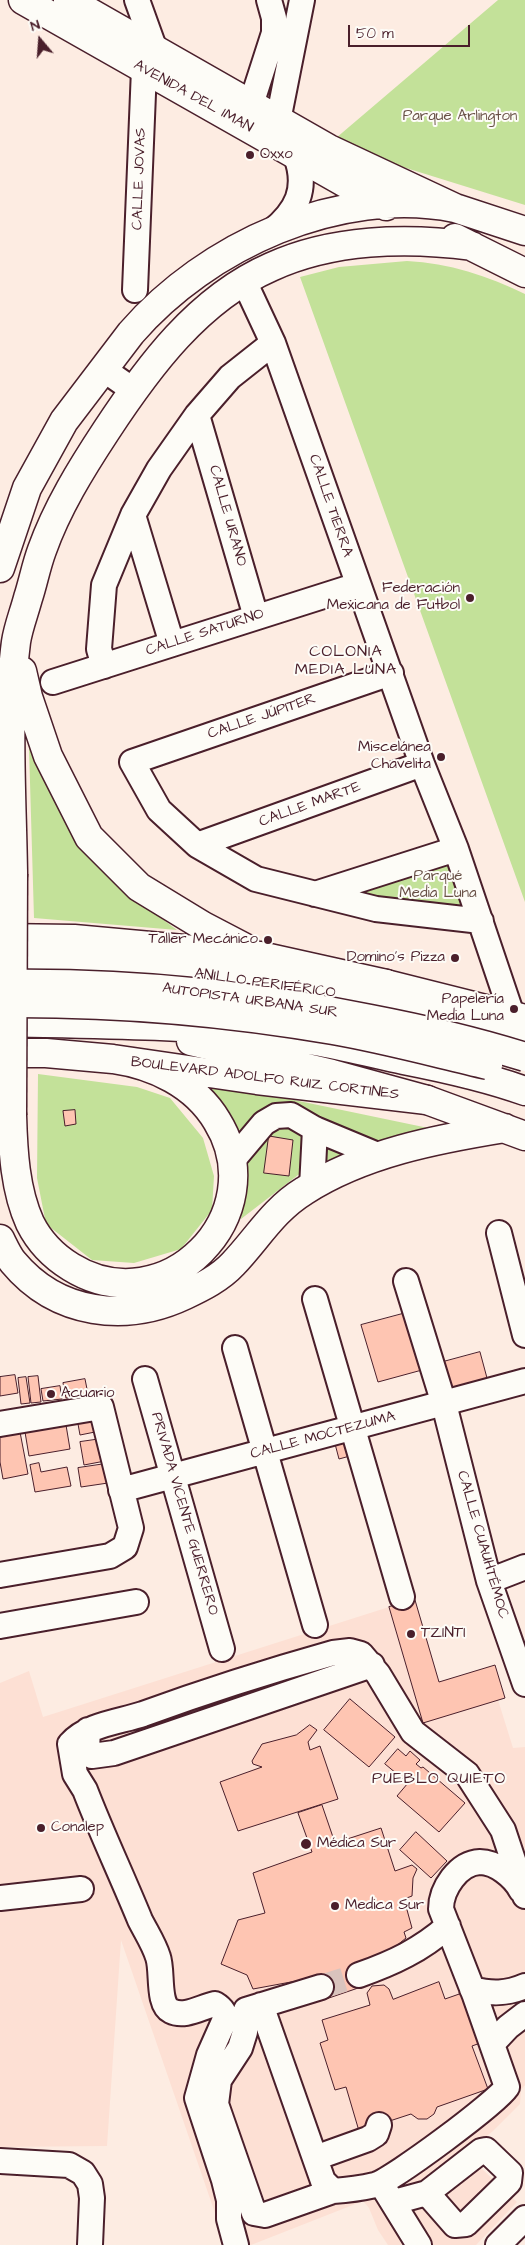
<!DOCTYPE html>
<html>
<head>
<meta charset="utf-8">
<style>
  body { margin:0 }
  #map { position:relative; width:525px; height:2245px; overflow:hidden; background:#fdece2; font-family:"Architects Daughter",sans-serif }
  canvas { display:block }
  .north { position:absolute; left:15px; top:15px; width:50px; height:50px; -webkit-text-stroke:4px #fdfcf7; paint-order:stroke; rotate:342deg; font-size:14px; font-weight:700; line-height:20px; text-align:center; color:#4a1f2b }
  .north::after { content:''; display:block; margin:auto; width:18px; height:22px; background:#4a1f2b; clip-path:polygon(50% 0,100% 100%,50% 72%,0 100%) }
  .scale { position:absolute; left:348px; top:25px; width:122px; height:22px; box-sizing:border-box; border:2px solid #4a1f2b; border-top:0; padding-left:6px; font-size:15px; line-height:18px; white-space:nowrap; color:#4a1f2b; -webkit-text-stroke:4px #fdfcf7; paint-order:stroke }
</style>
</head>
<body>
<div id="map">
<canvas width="525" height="2245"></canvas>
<div class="north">N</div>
<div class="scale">50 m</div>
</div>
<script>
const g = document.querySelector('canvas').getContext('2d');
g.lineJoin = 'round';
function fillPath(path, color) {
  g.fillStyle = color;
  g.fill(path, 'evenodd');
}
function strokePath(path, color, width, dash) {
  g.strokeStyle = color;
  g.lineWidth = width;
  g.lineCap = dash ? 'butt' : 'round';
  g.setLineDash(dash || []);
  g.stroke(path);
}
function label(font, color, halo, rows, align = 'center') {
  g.font = font + ' "Architects Daughter",sans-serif';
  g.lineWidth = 4;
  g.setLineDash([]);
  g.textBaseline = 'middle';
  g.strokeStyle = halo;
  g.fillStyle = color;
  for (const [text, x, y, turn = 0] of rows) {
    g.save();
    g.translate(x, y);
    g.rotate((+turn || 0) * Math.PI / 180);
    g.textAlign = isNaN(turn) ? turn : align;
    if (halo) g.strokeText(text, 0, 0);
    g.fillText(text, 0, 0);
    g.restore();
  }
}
fillPath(new Path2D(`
  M389 1607 423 1722 498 1700 513 1748 525 1747V2085L521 2090 520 2104 493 2131 465 2153 517 2202 476 2245H388L378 2230 369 2208 363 2201 251 2245H226L121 1940 107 2146 0 2147V1683L29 1671 43 1717Z`), '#fde0d4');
fillPath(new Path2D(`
  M498 0H525V205L329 144Z
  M407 261C449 263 488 276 525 294V902L300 277 339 267Z
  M28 714 129 894 177 930 34 918Z
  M456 849 481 921 314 894Z
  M38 1074 137 1087 170 1098 203 1138 214 1176 212 1210 181 1249 134 1263 92 1260 46 1224 37 1178Z
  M203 1081 433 1129 351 1150 298 1175 241 1219C245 1183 247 1146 230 1113 224 1102 211 1091 203 1081Z`), '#c3e199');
const building = new Path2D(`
  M75 1110 76 1124 65 1126 63 1111Z
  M269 1136 293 1140 289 1176 264 1173Z
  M406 1313 422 1370 378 1382 361 1325Z
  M480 1352 487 1378 451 1388 443 1362Z
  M15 1375 18 1393 0 1396V1377Z
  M38 1376 41 1402 31 1403 28 1377Z
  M26 1377 30 1403 21 1404 18 1378Z
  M85 1379 88 1394 66 1398 63 1383Z
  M60 1386 62 1399 43 1401 41 1389Z
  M98 1420 100 1431 80 1435 78 1424Z
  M66 1425 70 1449 29 1456 25 1432Z
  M20 1432 28 1474 3 1479 0 1462V1436Z
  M351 1434 357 1454 339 1459 334 1440Z
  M101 1439 105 1461 84 1465 80 1442Z
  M39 1463 41 1472 67 1467 71 1486 35 1492 30 1465Z
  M105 1464 108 1483 81 1487 78 1468Z
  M415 1600 439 1682 495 1665 505 1698 423 1723 389 1607Z
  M350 1699 395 1737 369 1767 324 1730Z
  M310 1725 317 1730 308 1742 310 1750 320 1746 338 1799 238 1831 220 1782 262 1767 253 1764 252 1761 262 1744 296 1735Z
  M398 1749 406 1756 410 1751 420 1760 416 1764 421 1768 423 1767 465 1803 439 1832 397 1796 408 1783 385 1764Z
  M322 1805 335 1843 381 1828 395 1871 412 1865 417 1869 413 1878 412 1896 404 1899 412 1928 404 1932 406 1938 390 1951 356 1965 364 1986 326 1999 318 1977 253 1989 247 1975 221 1964 238 1920 265 1913 253 1873 312 1852 298 1813Z
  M416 1832 447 1861 431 1878 400 1850Z
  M439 1982 445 1999 465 1992 483 2042 472 2046 488 2089 437 2107 434 2114 427 2119H418L411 2114 359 2131 346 2087 335 2090 320 2043 328 2040 322 2020 370 2005 367 1993 372 1986 384 1985 389 1989 393 1999Z`);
fillPath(building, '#fec5b2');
strokePath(building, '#4a1f2b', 1);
strokePath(new Path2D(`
  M321 1987 359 1975`), '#d9c3bd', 24, [24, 12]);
const minor = new Path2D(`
  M246 120 274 33V18L269 0
  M275 136 302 0
  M271 232C297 211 308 189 296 156
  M244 281 273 343 422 764 456 849 512 1015
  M135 290 144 69 155 50 137 0
  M103 369 133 390
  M197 415 256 617
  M133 515 172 644
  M104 666 99 649 104 585 133 515 159 469 197 415 230 377 273 343
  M391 673 132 762 159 810 197 845 256 879 376 909 481 921
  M53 682 358 585
  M197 845 422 764
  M315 894 456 849
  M232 1161 264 1123 276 1116 291 1115 315 1129 380 1156
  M312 1187 315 1129
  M499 1233 525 1335
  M406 1281 444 1404 489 1581 525 1684
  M315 1299 402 1597
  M235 1348 315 1625
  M145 1379 222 1649
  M0 1424 101 1407 131 1528 125 1547 110 1556 0 1575
  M121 1490 525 1381
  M489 1581 525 1567
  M0 1626 136 1602
  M88 1730 87 1749 92 1756 114 1753 372 1665
  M0 1898 81 1889
  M359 1975C393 1963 421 1950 448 1926
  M472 1989C491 1994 507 1994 525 1986
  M261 2005 323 2181 333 2191C347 2190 362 2188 375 2185 394 2179 496 2103 507 2087L475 1996 441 1909C441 1889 458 1863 480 1862 496 1862 514 1877 521 1890
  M246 2010 245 2032 240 2048 219 2080 216 2104 254 2213 265 2215 333 2191
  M246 2010 321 1987
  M492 2044 508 2027 525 2014
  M315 2158 368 2139 376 2134 379 2125
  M0 2161 69 2165 83 2173 90 2184 92 2198 90 2245
  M385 2190 419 2245
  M394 2202 427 2193 481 2151 486 2150 510 2173 509 2182 466 2224 455 2225 427 2193
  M236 2245 229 2219V2200L224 2180 197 2098 209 2055 225 2019C225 2012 220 2007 215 2004 201 2007 185 2018 171 2011 157 2004 163 1971 158 1957 154 1944 146 1932 140 1920 122 1876 102 1834 85 1790L75 1774 70 1744C88 1724 119 1722 143 1714 206 1691 269 1671 333 1653L350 1651 361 1654 378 1674 413 1732 467 1774 503 1830 525 1896
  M498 2245 525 2218`);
const major = new Path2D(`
  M23 0 386 206
  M68 0 329 149 455 208 525 231
  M455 238 525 273
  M0 568 27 488 64 421 131 333C206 246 339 185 455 208
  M22 671 28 697 48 756 89 837 139 887 203 926 247 949
  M13 874C12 797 6 718 16 642 18 628 24 613 28 598 33 583 36 566 42 550 57 508 81 469 106 431 148 367 198 299 271 267 332 239 406 237 472 246
  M0 938 74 939 260 956 386 984 525 1019
  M0 1053H46L113 1059 257 1080 427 1100 525 1136
  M12 1115C13 1151 15 1190 30 1223 39 1241 53 1256 71 1267 165 1325 275 1215 217 1121 195 1084 154 1065 113 1059
  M0 1239C4 1247 8 1256 13 1262 57 1315 126 1323 185 1295 202 1287 220 1278 233 1264 257 1239 273 1210 304 1191 363 1153 437 1139 505 1128`);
const highway = new Path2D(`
  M0 965 97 964 296 986 408 1010 525 1042
  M343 980 386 984
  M0 1022C88 1024 178 1024 266 1034 312 1038 358 1050 404 1060 445 1068 486 1077 525 1091
  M191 1041 332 1074 427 1100`);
strokePath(minor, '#4a1f2b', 28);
strokePath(major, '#4a1f2b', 31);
strokePath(highway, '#4a1f2b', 31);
strokePath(minor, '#fdfcf7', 24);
strokePath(major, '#fdfcf7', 28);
strokePath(highway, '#fdfcf7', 28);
const majorBridge = new Path2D(`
  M12 1115 13 874`);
const highwayBridge = new Path2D(`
  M0 984C124 982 248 994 370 1019 422 1029 474 1041 525 1057
  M0 1003C111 1002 223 1011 333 1030 385 1039 436 1053 488 1065`);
strokePath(majorBridge, '#4a1f2b', 31, []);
strokePath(highwayBridge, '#4a1f2b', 31, []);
strokePath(majorBridge, '#fdfcf7', 28);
strokePath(highwayBridge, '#fdfcf7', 28);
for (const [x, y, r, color] of [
  [250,155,5,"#4a1f2b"],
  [470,598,5,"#4a1f2b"],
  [441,757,5,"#4a1f2b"],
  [268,940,5,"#4a1f2b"],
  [455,958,5,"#4a1f2b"],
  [514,1009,5,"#4a1f2b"],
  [51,1394,5,"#4a1f2b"],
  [411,1634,5,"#4a1f2b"],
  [41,1828,5,"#4a1f2b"],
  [306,1844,6,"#4a1f2b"],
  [335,1906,5,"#4a1f2b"]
]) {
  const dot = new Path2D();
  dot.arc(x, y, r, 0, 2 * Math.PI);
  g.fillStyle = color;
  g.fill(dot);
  strokePath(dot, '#fdfcf7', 2);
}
label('15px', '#4a1f2b', '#fdfcf7', [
  ["AVENIDA DEL IMAN",193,97,29],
  ["CALLE JOVAS",140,179,-88],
  ["CALLE TIERRA",330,506,71],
  ["CALLE URANO",227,516,74],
  ["CALLE SATURNO",205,633,-18],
  ["CALLE JÚPITER",262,717,-19],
  ["CALLE MARTE",310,805,-20],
  ["ANILLO PERIFÉRICO",265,984,8],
  ["AUTOPISTA URBANA SUR",250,1001,8],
  ["BOULEVARD ADOLFO RUIZ CORTINES",265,1079,7],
  ["CALLE MOCTEZUMA",323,1436,-15],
  ["PRIVADA VICENTE GUERRERO",184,1514,74],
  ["CALLE CUAUHTÉMOC",482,1545,74]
]);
label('15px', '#685046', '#fdfcf7', [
  ["Parque Arlington",460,117],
  ["Parqué",438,877],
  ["Media Luna",438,894]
]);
label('15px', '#4a1f2b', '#fdfcf7', [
  ["Oxxo",260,155],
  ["Federación",460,589,"right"],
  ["Mexicana de Futbol",460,606,"right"],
  ["Miscelánea",431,748,"right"],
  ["Chavelita",431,765,"right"],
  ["Taller Mecánico",258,940,"right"],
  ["Domino's Pizza",445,958,"right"],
  ["Papelería",504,1000,"right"],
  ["Media Luna",504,1017,"right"],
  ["Acuario",61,1394],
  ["TZINTI",421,1634],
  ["Conalep",51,1828],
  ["Médica Sur",317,1844],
  ["Medica Sur",345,1906]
], 'left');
g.letterSpacing = '1px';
label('16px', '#4a1f2b', '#fdfcf7', [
  ["COLONIA",346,653],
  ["MEDIA LUNA",346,671],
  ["PUEBLO QUIETO",439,1780]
]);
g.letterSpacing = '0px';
</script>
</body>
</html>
